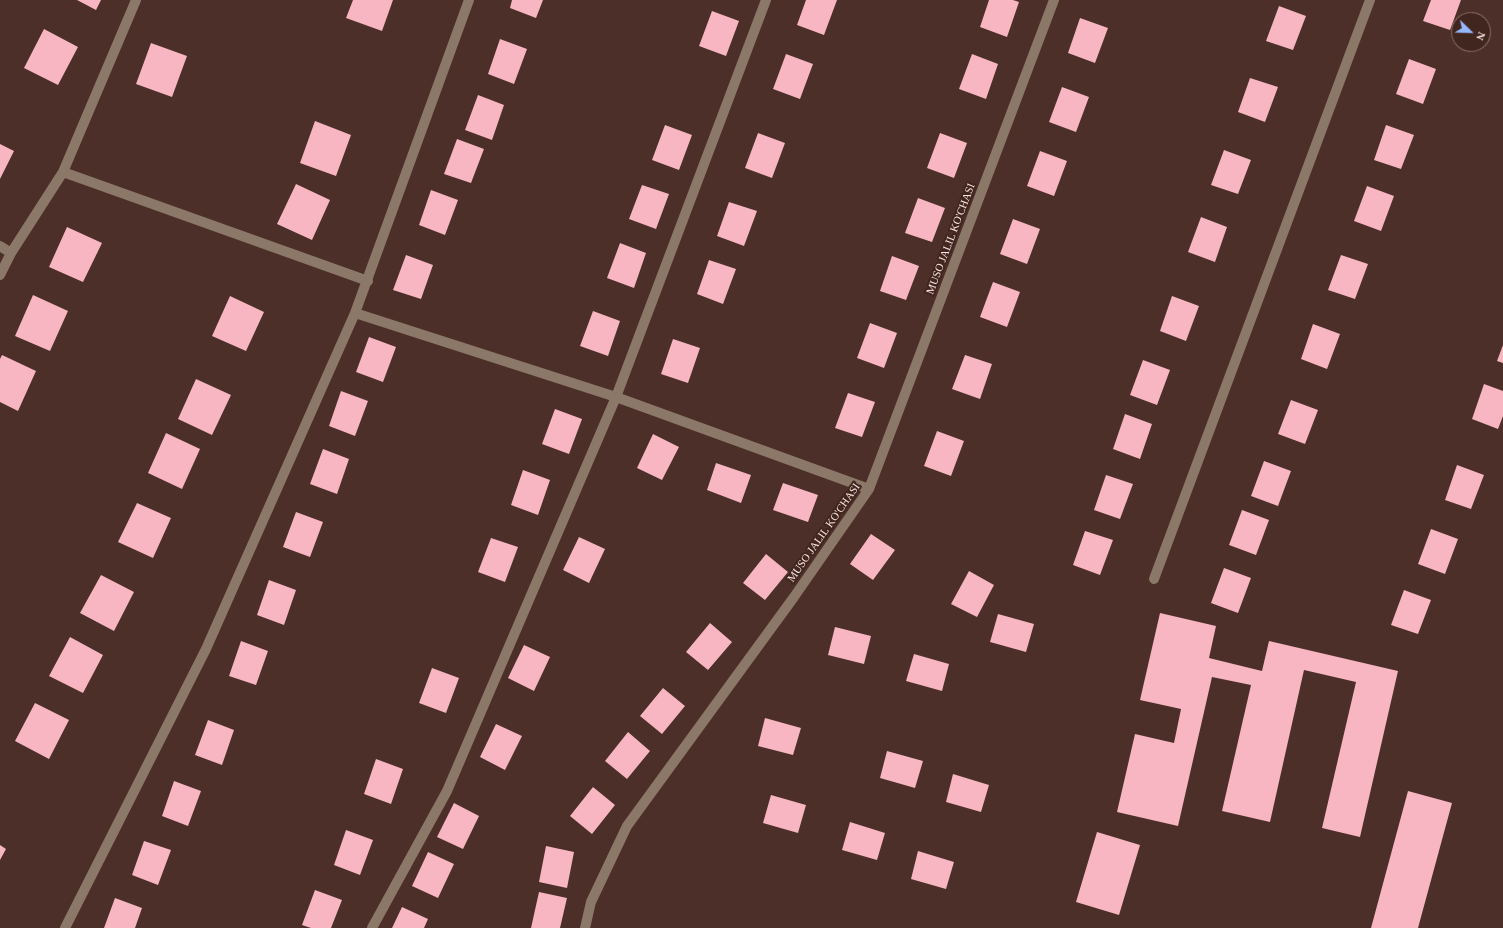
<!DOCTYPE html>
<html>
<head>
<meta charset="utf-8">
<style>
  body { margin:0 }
  #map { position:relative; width:1503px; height:928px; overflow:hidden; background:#4c2f28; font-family:"Times New Roman",serif }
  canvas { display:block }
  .north { position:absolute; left:1451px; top:12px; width:40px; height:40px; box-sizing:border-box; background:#41251f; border:1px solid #8b726d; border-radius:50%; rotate:113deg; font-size:11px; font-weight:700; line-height:16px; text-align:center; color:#fae6e2 }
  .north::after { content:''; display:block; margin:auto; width:14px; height:18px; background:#94b7fd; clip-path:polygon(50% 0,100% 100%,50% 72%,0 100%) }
</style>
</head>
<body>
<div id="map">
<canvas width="1503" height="928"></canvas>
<div class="north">N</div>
</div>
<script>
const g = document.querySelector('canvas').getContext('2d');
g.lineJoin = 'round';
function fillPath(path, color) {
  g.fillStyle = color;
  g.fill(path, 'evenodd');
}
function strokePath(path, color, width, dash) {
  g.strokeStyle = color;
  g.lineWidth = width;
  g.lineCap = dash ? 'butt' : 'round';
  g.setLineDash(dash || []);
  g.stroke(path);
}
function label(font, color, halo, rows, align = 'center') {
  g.font = font + ' "Times New Roman",serif';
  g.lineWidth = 4;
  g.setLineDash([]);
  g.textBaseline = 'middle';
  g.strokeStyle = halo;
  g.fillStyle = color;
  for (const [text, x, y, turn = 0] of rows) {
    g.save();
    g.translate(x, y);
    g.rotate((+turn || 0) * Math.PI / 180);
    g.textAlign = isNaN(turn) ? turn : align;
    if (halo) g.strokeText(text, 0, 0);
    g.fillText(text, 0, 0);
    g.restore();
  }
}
fillPath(new Path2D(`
  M77 0H101L96 10Z
  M353 0H393L382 31 346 18Z
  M512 0H543L536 18 510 8Z
  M806 0H837L824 35 797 25Z
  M989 0H1013L1019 2 1007 37 980 27Z
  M1431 0H1461L1450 30 1423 21Z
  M1279 6 1306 16 1293 50 1266 41Z
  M712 11 739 21 726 56 699 46Z
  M1080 18 1108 28 1095 63 1068 53Z
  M44 29 78 47 58 85 24 68Z
  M500 39 527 49 514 84 488 74Z
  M151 43 187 56 172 97 136 84Z
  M786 54 813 64 800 99 773 89Z
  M972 54 998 64 986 99 959 89Z
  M1409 59 1436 69 1423 104 1396 94Z
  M1250 78 1278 87 1265 122 1238 112Z
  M1062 87 1089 97 1076 132 1049 122Z
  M478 95 504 105 492 140 465 130Z
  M315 121 351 135 336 176 300 163Z
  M665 125 692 135 679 170 652 160Z
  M1386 125 1414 135 1401 169 1374 160Z
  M758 133 785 143 772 178 745 168Z
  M940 133 967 143 954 178 927 168Z
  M457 139 484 149 471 183 444 174Z
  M0 144 14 151 0 179Z
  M1224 150 1251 160 1238 194 1211 185Z
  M1040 151 1067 161 1054 196 1027 186Z
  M296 184 330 200 312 240 277 224Z
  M642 185 669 194 656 229 629 219Z
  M1367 186 1394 196 1381 231 1354 221Z
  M431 190 458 200 445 235 419 225Z
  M918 198 945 208 932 242 905 233Z
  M729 202 757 211 744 246 717 236Z
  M1201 217 1227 227 1215 262 1188 252Z
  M1013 219 1040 229 1027 264 1000 254Z
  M67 227 102 243 83 282 49 267Z
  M620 243 646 253 634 288 607 278Z
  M406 255 433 265 421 299 393 290Z
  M1341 255 1368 264 1355 299 1328 290Z
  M892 256 919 266 906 300 880 291Z
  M709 260 736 269 723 304 697 294Z
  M993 282 1020 292 1007 327 980 317Z
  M33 295 68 311 50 351 15 336Z
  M230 296 264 312 246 351 212 336Z
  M1172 296 1199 306 1186 341 1160 331Z
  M593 311 620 321 608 356 580 346Z
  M870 323 897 333 884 368 857 358Z
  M1313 324 1340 334 1327 369 1301 359Z
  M369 337 396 347 383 382 356 372Z
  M673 339 700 348 688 383 661 374Z
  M1503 345V363L1497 361Z
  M2 355 36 371 18 411 0 402V359Z
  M965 355 992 364 980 399 952 389Z
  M1143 360 1170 370 1157 405 1130 395Z
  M196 379 231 395 212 435 178 419Z
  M1484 384 1503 391V416L1498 429 1472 419Z
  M341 391 368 401 355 436 329 426Z
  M848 393 875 402 862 437 835 428Z
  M1291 400 1318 410 1305 444 1278 434Z
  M555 409 582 419 569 454 542 444Z
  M1125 414 1152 424 1140 459 1113 449Z
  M937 431 964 441 951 476 924 466Z
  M166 433 200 449 182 489 148 473Z
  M653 434 679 447 662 480 637 468Z
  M323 449 349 459 337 494 310 484Z
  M1264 461 1291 471 1278 506 1251 496Z
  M716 463 751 475 741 503 707 490Z
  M1457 465 1484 475 1471 509 1445 500Z
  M523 470 550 480 538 515 511 505Z
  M1106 475 1133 484 1120 519 1094 510Z
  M783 483 818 495 808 522 773 510Z
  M137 503 171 518 153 558 118 542Z
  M1242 510 1269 520 1256 555 1229 545Z
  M296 512 323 522 310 557 283 547Z
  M1431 529 1458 539 1445 574 1418 564Z
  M1085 531 1113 540 1100 575 1073 565Z
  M871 534 895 550 873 580 850 564Z
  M579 537 605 549 589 583 563 570Z
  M491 538 518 547 505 582 478 572Z
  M766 554 788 572 765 600 743 583Z
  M1224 568 1251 578 1238 613 1211 603Z
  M969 571 994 585 977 617 951 604Z
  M101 575 134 592 114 631 80 613Z
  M269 580 296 590 284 625 257 615Z
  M1404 590 1431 600 1418 634 1391 625Z
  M1160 613 1216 626 1209 658 1262 671 1269 641 1398 671 1360 837 1322 828 1356 682 1304 670 1270 822 1222 811 1251 685 1212 677 1178 826 1117 812 1135 734 1174 743 1181 709 1140 700Z
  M998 614 1034 624 1026 652 990 642Z
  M710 623 732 642 708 670 686 652Z
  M835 627 871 636 864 664 828 655Z
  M70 637 103 655 83 693 49 676Z
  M241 641 268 651 256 685 229 676Z
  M524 645 550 657 534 691 508 678Z
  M914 654 949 664 942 691 906 681Z
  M432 668 459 678 446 713 419 703Z
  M663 688 685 706 662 734 640 716Z
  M35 703 69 720 49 759 15 741Z
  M765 718 801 728 793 755 758 746Z
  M208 720 234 730 222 765 195 755Z
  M496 724 522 736 505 770 480 757Z
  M628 732 650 751 627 779 605 761Z
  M887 751 923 761 915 788 880 778Z
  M376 759 403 769 391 804 364 794Z
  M953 774 989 785 981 812 946 802Z
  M174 781 201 791 188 826 162 816Z
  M593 787 615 805 592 834 570 816Z
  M1408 791 1452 803 1418 928H1371Z
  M771 795 806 805 798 833 763 823Z
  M454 803 479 816 463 849 437 837Z
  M850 822 885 833 877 860 842 850Z
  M346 830 373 840 360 875 334 865Z
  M1097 832 1140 845 1119 915 1076 902Z
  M144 841 171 850 158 885 132 875Z
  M0 845 6 849 0 860Z
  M546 846 574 852 567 888 539 882Z
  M918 851 954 862 946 889 911 879Z
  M428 852 454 864 438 898 412 886Z
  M315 890 342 900 331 928H311L302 925Z
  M539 892 567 898 560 928H531Z
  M115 898 142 908 135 928H104Z
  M402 907 428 919 424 928H392Z`), '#f7b6c1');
strokePath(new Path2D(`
  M63 172 368 281
  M0 246 11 253
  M0 275 11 253 63 172 136 0
  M355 313 616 397 869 489
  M1154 579 1370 0
  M65 928 206 649 355 313 469 0
  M372 928 447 791 616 397 766 0
  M585 928 591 902 627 826 794 597 869 489 1054 0`), '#8c7868', 10);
label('11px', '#fae6e2', '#41251f', [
  ["MUSO JALIL KO'CHASI",951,239,-69],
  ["MUSO JALIL KO'CHASI",824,533,-55]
]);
</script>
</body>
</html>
